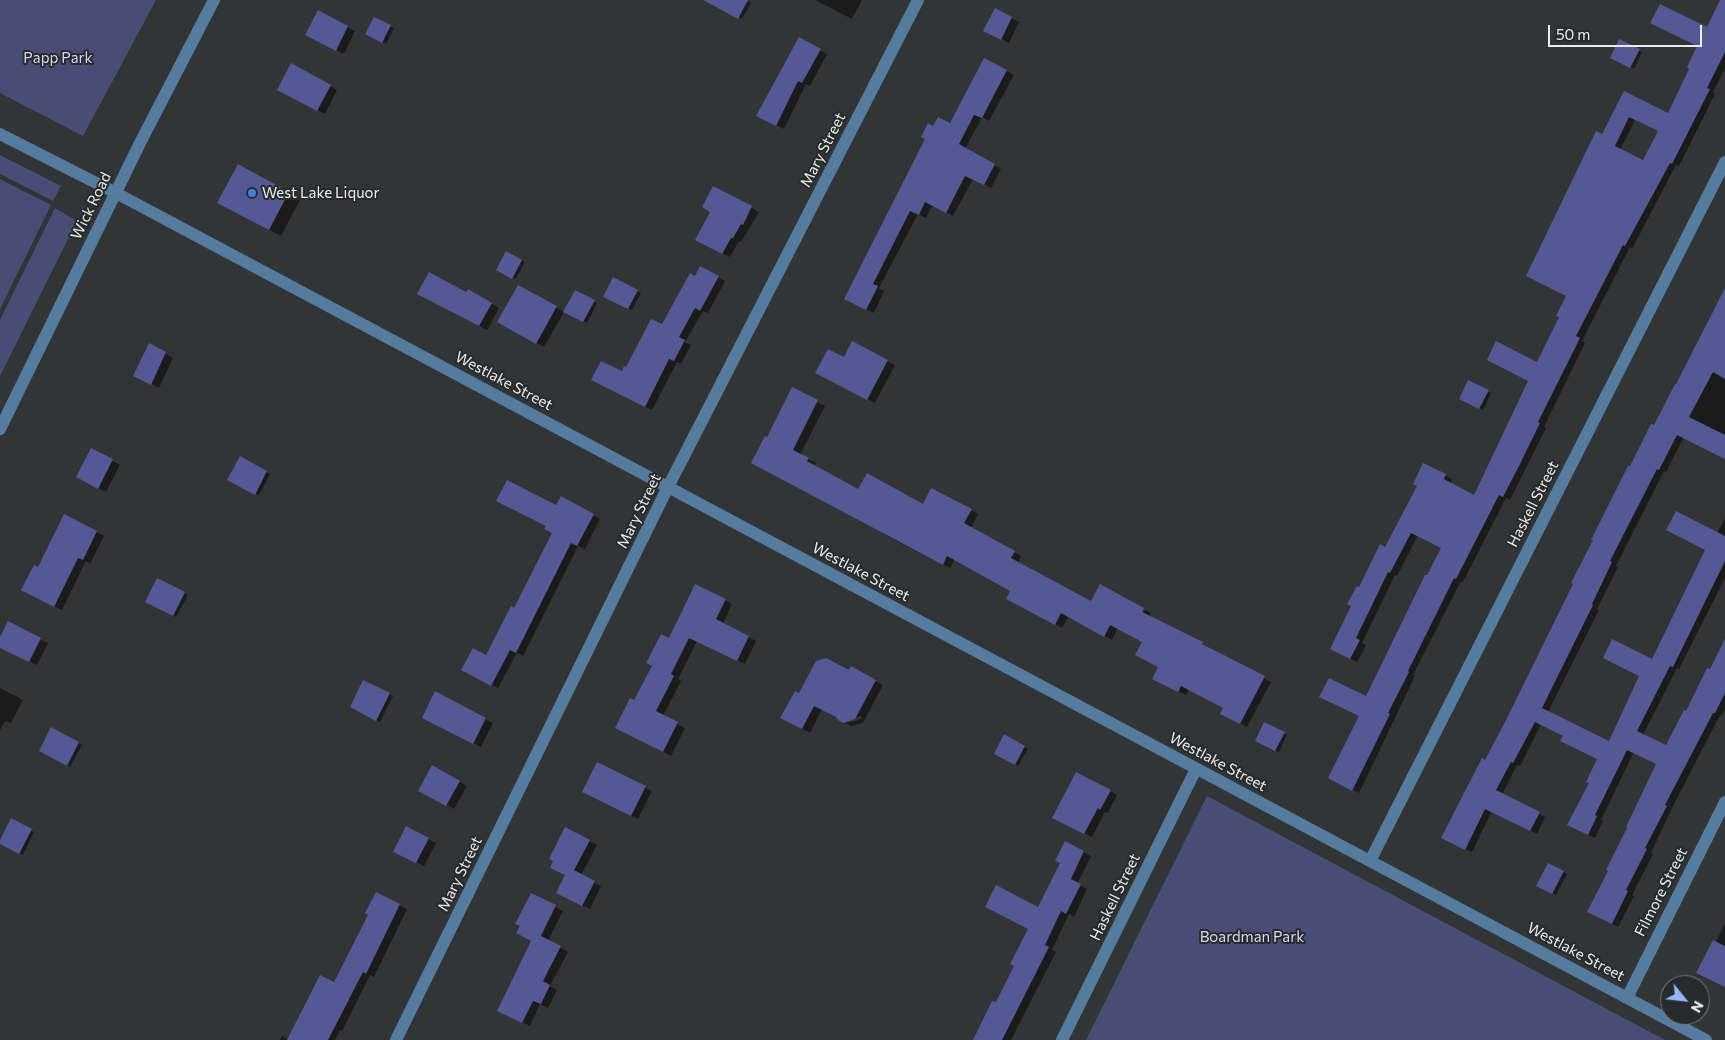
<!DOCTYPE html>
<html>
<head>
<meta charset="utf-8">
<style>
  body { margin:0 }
  #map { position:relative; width:1725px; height:1040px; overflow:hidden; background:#333436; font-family:Commissioner,sans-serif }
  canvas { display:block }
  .north { position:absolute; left:1660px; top:975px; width:50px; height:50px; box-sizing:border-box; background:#292a2c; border:1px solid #77787a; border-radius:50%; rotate:119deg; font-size:14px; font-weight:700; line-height:20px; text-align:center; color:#ecedee }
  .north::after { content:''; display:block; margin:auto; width:18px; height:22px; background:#95b7fd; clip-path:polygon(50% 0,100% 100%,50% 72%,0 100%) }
  .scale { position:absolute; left:1548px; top:25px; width:154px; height:22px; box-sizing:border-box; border:2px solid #ecedee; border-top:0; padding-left:6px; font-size:15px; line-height:18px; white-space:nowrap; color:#ecedee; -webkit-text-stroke:4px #292a2c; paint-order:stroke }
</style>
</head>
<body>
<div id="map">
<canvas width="1725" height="1040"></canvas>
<div class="north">N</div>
<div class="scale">50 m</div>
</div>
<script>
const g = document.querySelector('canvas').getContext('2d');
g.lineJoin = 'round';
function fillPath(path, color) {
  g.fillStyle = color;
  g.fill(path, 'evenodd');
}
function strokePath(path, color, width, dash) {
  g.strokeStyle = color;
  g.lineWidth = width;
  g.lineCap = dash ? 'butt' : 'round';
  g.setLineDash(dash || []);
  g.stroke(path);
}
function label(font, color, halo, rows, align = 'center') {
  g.font = font + ' Commissioner,sans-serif';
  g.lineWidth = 4;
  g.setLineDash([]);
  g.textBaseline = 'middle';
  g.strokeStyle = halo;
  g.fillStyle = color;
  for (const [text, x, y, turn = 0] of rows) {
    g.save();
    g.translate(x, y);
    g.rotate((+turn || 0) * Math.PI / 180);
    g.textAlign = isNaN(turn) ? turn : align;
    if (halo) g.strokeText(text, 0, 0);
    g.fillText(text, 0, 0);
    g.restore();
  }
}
fillPath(new Path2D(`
  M0 0H156L83 136 0 93Z
  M0 155 61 186 53 201 0 174Z
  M0 179 51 205 0 309Z
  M55 208 77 221 0 376V320Z
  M1207 796 1665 1040H1086Z`), '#494d76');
fillPath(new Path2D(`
  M724 0H746L751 3 742 19 720 8Z
  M815 0H862L852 19Z
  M1722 0H1725V68L1713 92 1715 94 1679 166 1676 165 1632 249 1630 247 1582 341 1585 343 1544 427 1546 428 1510 500 1506 498 1463 582 1461 581 1413 675 1415 676 1359 793 1336 782 1367 698 1443 547 1418 535 1397 576 1395 575 1362 643 1366 645 1357 662 1338 652 1359 588 1386 549 1418 485 1424 465 1452 479 1450 484 1475 496 1561 317 1568 296 1602 136 1625 93 1668 114ZM1635 120 1659 131 1644 162 1620 150Z
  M995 10 1019 22 1009 43 992 34Z
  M318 12 355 31 344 54 314 39Z
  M374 18 394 28 386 44 366 34Z
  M800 38 827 54 810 86 806 84 784 129 765 120Z
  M1620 40 1642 52 1634 69 1612 57Z
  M984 59 1014 75 989 121 982 117 965 149 1001 169 991 188 973 179 953 216 933 205 926 218 918 214 879 288 884 291 874 313 853 302 934 128 950 125Z
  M291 65 337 90 325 114 278 89Z
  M239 166 300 200 281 236 230 209Z
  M713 187 759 212 741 242 739 241 730 257 704 244 711 211Z
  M507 252 525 262 516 279 497 269Z
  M701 267 725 281 708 313 703 311 685 342 691 345 681 364 677 362 652 410 600 384 622 373 627 369 663 326Z
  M614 279 641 293 632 310 605 296Z
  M518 287 564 312 544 347 499 322Z
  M1725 289V458L1684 437 1666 472 1664 471 1616 566 1618 567 1597 609 1599 610 1548 712 1610 743 1725 518V578L1679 669 1677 668 1643 735 1666 747 1725 643V709L1721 716 1720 715 1671 810 1651 853 1653 854 1632 895 1634 896 1618 927 1595 915 1609 871 1657 764 1634 752 1601 820 1603 821 1595 838 1575 828 1598 759 1564 736 1541 724 1520 766 1517 765 1502 795 1545 817 1537 834 1492 811 1472 852 1448 841 1485 761 1508 719 1631 468 1654 427Z
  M469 291 499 308 487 330 426 298 467 294Z
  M575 292 597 303 587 323 565 311Z
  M149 345 173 358 159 388 142 379Z
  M845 359 887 361 895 365 875 403 824 377Z
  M1469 381 1491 393 1483 410 1460 398Z
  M792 389 825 406 800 455 816 463 814 466 859 491 924 505 971 510 978 514 971 528 1021 556 1018 563 1091 602 1140 618 1145 610 1151 613 1149 616 1203 644 1210 648 1209 649 1271 682 1247 727 1221 713 1224 708 1189 689 1186 695 1161 682 1159 667 1143 642 1118 628 1112 640 1069 616 1062 628 1008 598 1012 591 955 559 950 568 898 542 810 492 767 438Z
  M91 450 120 465 106 492 85 481Z
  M240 458 270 474 259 495 229 480Z
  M561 498 600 519 585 549 578 546 523 656 517 653 498 688 463 669 486 656 515 610 553 533 557 507Z
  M64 516 104 536 90 564 86 561 62 610 30 594 38 568Z
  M158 579 188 595 176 617 146 601Z
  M725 600 732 604 723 624 756 641 745 664 697 641 678 679 681 681 663 716 685 728 671 756 624 732 635 702 669 639Z
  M40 639 48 643 37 665 0 647V640Z
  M851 668 883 685 863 723 851 726 846 723 862 719 861 716 842 721 822 709 810 733 789 722 800 695 849 672Z
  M364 681 393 696 380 722 351 707Z
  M0 688 23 700 11 723 5 721 0 730Z
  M436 693 493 723 481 747 431 721Z
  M1265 724 1287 735 1279 752 1257 741Z
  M52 729 82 745 70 767 40 751Z
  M1005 736 1028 749 1018 766 995 753Z
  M432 767 467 786 454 809 420 790Z
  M645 787 652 791 638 819 591 796Z
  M1110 791 1117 795 1108 813 1105 812 1092 837 1061 822Z
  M12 820 34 832 23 855 0 843Z
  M428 839 436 843 424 866 402 855Z
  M589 841 597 845 581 875 601 886 590 909 565 897 566 875 555 860Z
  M1065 843 1091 856 1077 884 1087 889 1074 917 1069 914 1052 950 1056 952 1011 1040H974L996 1004 1015 965 1039 909 1061 863Z
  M1549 864 1567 874 1556 895 1538 885Z
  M377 893 407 909 374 977 370 975 342 1031 340 1030 335 1040H280L282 1036 289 1040 335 984 369 914Z
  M532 895 563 911 548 941 568 952 550 986 557 990 548 1008 540 1004 530 1026 506 1014 533 941Z
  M1725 923V986L1716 942Z`), '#0007');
fillPath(new Path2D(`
  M703 0H748L738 19Z
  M1720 0H1725V52L1707 88 1710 89 1672 164 1670 163 1625 246 1623 245 1576 336 1580 338 1538 422 1540 423 1520 464 1503 497 1499 495 1456 579 1454 578 1408 671 1409 672 1388 713 1390 714 1352 791 1328 778 1359 716 1319 697 1329 678 1366 696 1425 575H1427L1441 548 1411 533 1390 573 1388 572 1356 638 1360 640 1350 659 1330 649 1351 606 1347 604 1357 586 1359 587 1380 544 1385 547 1417 486 1413 484 1423 463 1446 474 1444 479 1474 495 1528 381 1487 360 1496 341 1537 362 1559 317 1556 316 1566 296 1526 276 1596 131 1602 134 1624 91 1668 113 1689 69 1687 67 1697 46 1650 23 1660 4 1707 27ZM1629 117 1658 131 1643 160 1615 146Z
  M995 8 1012 17 1001 40 983 31Z
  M318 10 348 26 336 51 305 35Z
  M374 17 391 25 382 43 365 34Z
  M799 37 821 49 802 83 798 81 776 126 756 116Z
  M1619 39 1640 49 1630 68 1610 58Z
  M984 58 1007 70 982 118 974 115 959 144 995 164 984 185 965 176 946 213 925 202 919 215 910 211 873 284 878 286 866 310 844 299 925 139 921 137 928 123 933 126 938 117 950 123Z
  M291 63 331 85 317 111 277 90Z
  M238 164 289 192 269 230 217 203Z
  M713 186 752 206 743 225 741 224 733 238H731L722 254 695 240 710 212 702 207Z
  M506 251 522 260 512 279 496 270Z
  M700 266 719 276 700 311 695 308 679 337 685 340 674 361 669 359 645 407 591 380 601 361 622 371 624 366 626 367 651 319 662 324 690 273 695 276Z
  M429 272 466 292 468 289 492 303 479 326 417 294Z
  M613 277 638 290 628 309 603 297Z
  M518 285 557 306 536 344 497 322Z
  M1725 288V379L1713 372 1689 417 1725 435V459L1677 435 1659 470 1657 469 1610 561 1612 562 1592 604 1593 605 1542 708 1609 741 1639 676 1603 658 1612 639 1652 659 1705 550 1666 530 1676 511 1725 536V561L1673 667 1670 666 1637 731 1666 745 1684 710 1686 711 1707 668 1710 669 1725 639V693L1715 713H1713L1665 805 1667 806 1645 848 1647 849 1626 890 1628 891 1612 924 1587 912 1608 871 1606 870 1627 828 1626 827 1656 764 1627 750 1595 815 1597 816 1588 835 1567 825 1589 783 1586 782 1597 759 1560 741 1563 736 1535 722 1513 763 1511 762 1496 790 1540 812 1530 831 1485 809 1465 850 1441 838 1482 758 1485 760 1507 718 1573 584 1571 583 1593 540H1591L1628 466H1630L1651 424 1654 425 1675 384H1676Z
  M575 290 595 300 583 322 563 312Z
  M852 341 888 360 867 400 815 373 828 349 844 357Z
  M149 343 166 352 151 385 133 376Z
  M1468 380 1489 390 1479 409 1459 399Z
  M792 387 818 400 793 450 809 458 807 461 858 489 867 473 923 504 931 488 972 509 964 523 1015 551 1011 558 1091 601 1100 584 1144 608 1142 612 1203 642 1202 644 1265 676 1240 724 1220 714 1223 708 1181 686 1178 692 1152 679 1158 667 1135 655 1142 642 1110 625 1104 637 1061 613 1055 625 1006 599 1010 591 947 556 943 565 751 463 765 436 767 437Z
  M91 448 113 459 98 489 76 477Z
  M240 456 267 471 255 495 227 480Z
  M507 480 556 505 561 496 594 514 577 546 571 543 516 653 510 650 491 686 461 670 473 648 486 655 511 606 514 608 552 533 544 529 546 526 496 501Z
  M64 514 97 531 83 560 78 558 54 607 21 590 34 565 38 567Z
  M157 578 185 592 173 616 145 602Z
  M695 584 726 599 716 619 749 636 737 661 689 638 671 674 674 676 656 711 678 722 663 752 615 728 630 698 634 700 652 666 646 663 661 634 669 638Z
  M8 621 41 638 29 662 0 648V637Z
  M826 658 849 670 851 666 876 680 855 719 843 723 838 720 836 717 814 706 802 729 780 718 795 691 799 693 816 661Z
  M363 680 390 693 376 721 350 707Z
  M435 691 486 718 473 744 422 718Z
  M1264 722 1285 732 1275 751 1255 741Z
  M51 727 79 742 67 766 39 751Z
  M1004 734 1025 746 1015 765 994 754Z
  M597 762 646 786 631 816 582 792Z
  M432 765 460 781 446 806 418 791Z
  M1076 772 1111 790 1100 810 1098 808 1084 834 1052 818Z
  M11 818 32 829 19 854 0 844V840Z
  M406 826 429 838 416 863 393 852Z
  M565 827 590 840 574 870 595 881 582 906 556 893 565 875 550 868 553 861 549 859Z
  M1065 841 1084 851 1071 879 1081 884 1066 914 1061 911 1045 945 1049 947 1002 1040H973L992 1001 996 1002 1014 966 1010 964 1028 929 985 907 996 885 1038 907 1060 863 1055 861Z
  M1548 863 1564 871 1552 894 1536 886Z
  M376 892 400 904 366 974 363 972 328 1040H287L320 975 334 982 368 915 365 913Z
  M531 893 556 905 541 936 561 946 543 981 550 985 541 1004 533 1001 522 1023 497 1011 531 941 516 933 520 926 515 924Z
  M1713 940 1725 946V987L1696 973Z`), '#545894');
strokePath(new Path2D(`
  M0 134 116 193 1706 1040
  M0 429 140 143 214 0
  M1370 861 1725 162
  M1627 998 1725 802
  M396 1040 668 487 918 0
  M1062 1040 1196 769`), '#557b9f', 12);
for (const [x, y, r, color] of [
  [252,193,5,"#3f7fe0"]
]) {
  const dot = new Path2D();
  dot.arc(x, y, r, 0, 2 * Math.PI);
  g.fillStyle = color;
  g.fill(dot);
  strokePath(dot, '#292a2c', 2);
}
label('15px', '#d4d9fd', '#292a2c', [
  ["Papp Park",58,58],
  ["Boardman Park",1252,937]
]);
label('15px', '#ecedee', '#292a2c', [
  ["Mary Street",823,150,-63],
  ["Wick Road",91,206,-64],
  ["Westlake Street",504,381,28],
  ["Haskell Street",1533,504,-63],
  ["Mary Street",639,511,-64],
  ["Westlake Street",861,572,28],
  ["Westlake Street",1218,762,28],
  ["Mary Street",460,874,-64],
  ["Filmore Street",1661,892,-63],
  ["Haskell Street",1115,897,-64],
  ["Westlake Street",1576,952,28]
]);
label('15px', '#ecedee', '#292a2c', [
  ["West Lake Liquor",262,193]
], 'left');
</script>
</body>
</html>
